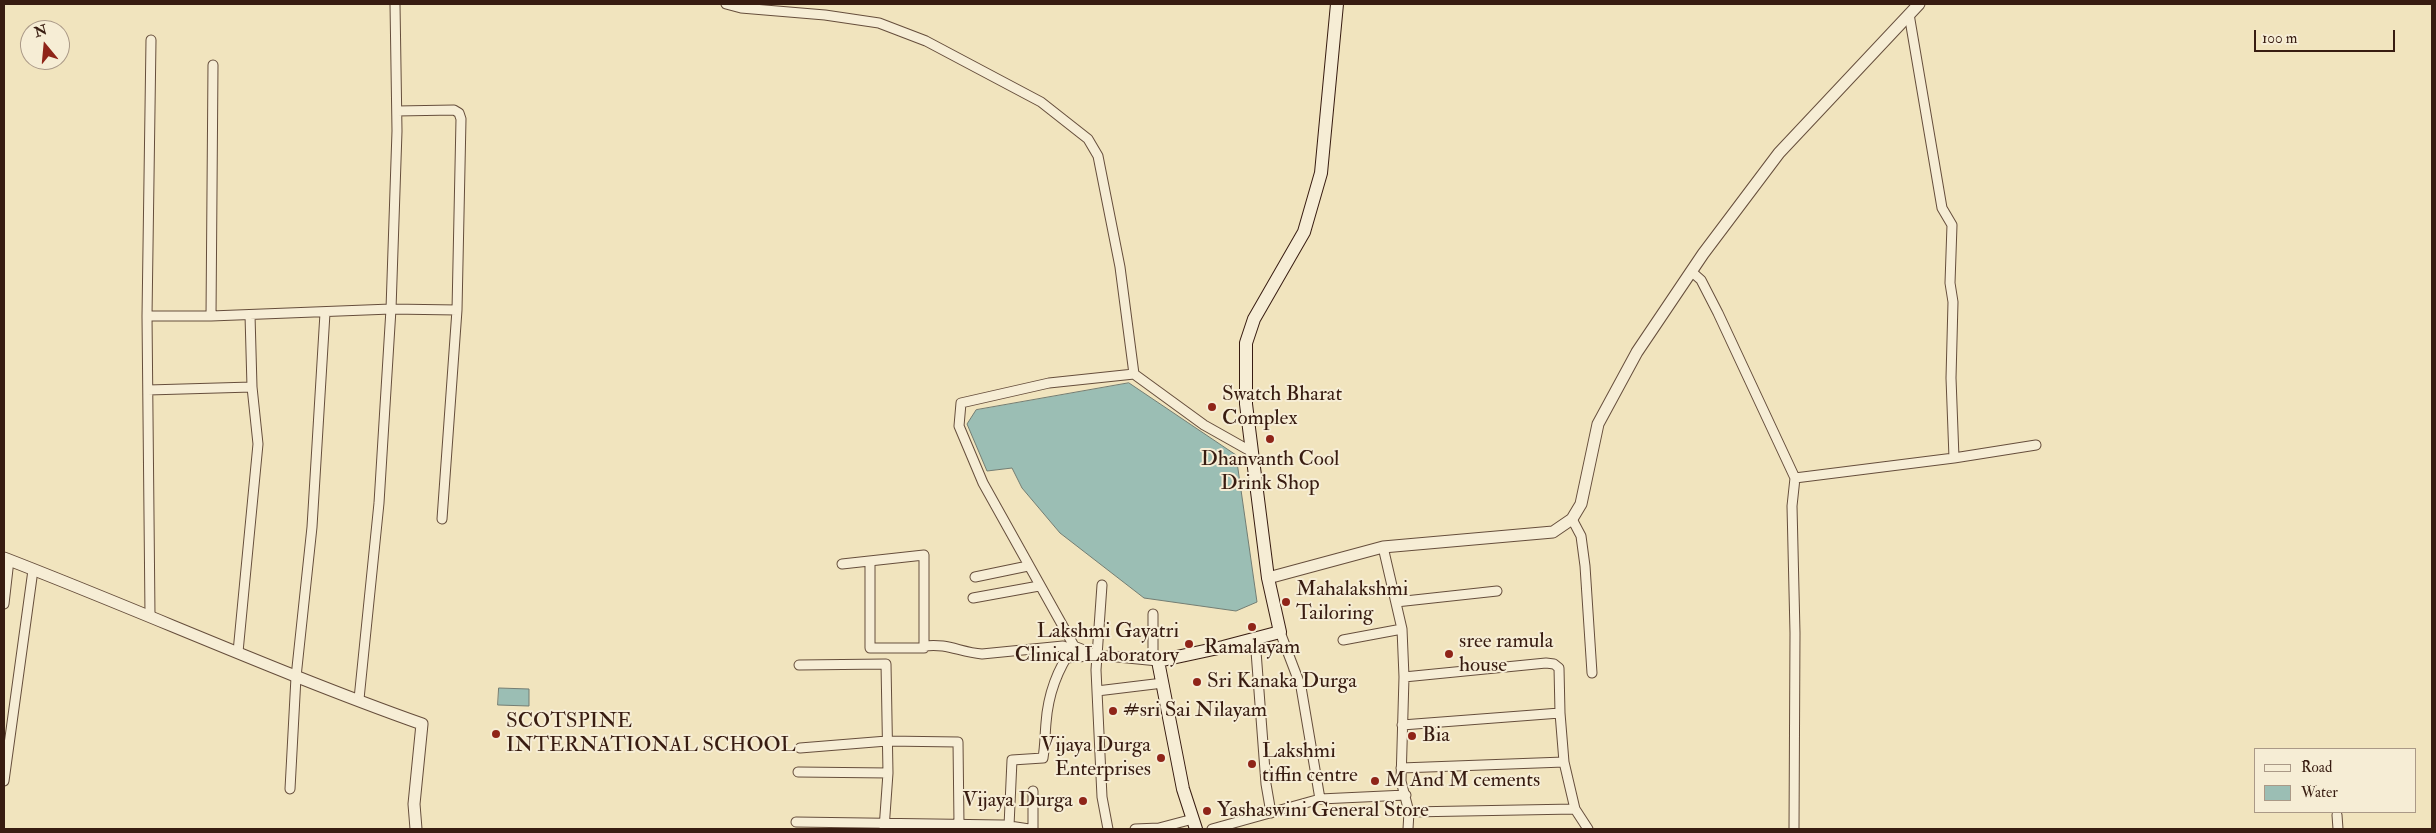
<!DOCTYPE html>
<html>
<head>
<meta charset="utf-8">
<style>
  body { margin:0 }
  #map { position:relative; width:2436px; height:833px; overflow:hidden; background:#f1e4be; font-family:"IM FELL Double Pica",serif }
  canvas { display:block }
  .frame { position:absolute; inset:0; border:5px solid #381c11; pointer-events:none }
  .legend { position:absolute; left:2254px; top:748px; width:162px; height:65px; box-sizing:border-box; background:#f6edd5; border:1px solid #aa9987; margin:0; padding:6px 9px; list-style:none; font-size:15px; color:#381c11 }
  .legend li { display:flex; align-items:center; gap:10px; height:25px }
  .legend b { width:25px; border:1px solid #aa9987 }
  .north { position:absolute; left:20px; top:20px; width:50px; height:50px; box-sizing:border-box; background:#f6edd5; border:1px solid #aa9987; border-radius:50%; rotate:343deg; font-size:14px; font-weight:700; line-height:20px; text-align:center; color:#381c11 }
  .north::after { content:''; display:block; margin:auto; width:18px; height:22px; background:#8f2418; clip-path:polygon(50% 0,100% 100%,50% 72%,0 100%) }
  .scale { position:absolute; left:2254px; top:30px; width:141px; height:22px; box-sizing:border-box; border:2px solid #381c11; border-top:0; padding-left:6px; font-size:15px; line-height:18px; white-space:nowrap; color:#381c11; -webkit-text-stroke:4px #f6edd5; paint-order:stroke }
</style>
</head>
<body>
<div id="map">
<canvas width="2436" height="833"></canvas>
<div class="frame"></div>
<ul class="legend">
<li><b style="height:6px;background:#f6edd5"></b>Road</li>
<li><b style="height:14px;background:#9bbeb4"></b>Water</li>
</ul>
<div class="north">N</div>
<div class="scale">100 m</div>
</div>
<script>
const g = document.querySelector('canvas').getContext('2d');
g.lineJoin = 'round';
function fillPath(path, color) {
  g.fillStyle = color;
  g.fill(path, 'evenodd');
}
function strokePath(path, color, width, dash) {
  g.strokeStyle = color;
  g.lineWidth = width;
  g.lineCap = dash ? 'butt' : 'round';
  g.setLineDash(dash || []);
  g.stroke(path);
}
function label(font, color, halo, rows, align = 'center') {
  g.font = font + ' "IM FELL Double Pica",serif';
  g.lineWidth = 4;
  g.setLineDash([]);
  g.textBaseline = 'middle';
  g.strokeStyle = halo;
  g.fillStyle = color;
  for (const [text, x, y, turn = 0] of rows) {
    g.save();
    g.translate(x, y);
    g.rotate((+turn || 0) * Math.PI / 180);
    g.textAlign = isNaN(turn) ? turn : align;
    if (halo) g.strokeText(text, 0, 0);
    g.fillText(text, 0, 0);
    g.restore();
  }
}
const water = new Path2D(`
  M1129 383 1236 455 1257 602 1236 611 1144 598 1060 533 1022 488 1012 468 987 471 967 424 976 410Z
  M499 688 529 689V706L498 705Z`);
fillPath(water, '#9bbeb4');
strokePath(water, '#737d73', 1);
const minor = new Path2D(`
  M395 4 397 131 391 309 457 310
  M726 4 741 8 825 15 879 23 926 41 1041 102 1088 139 1098 156 1120 267 1134 374
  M1909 14 1942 208 1952 225 1950 283 1953 302 1951 378 1954 458
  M397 111 454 110 459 113 461 119 457 310 442 519
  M1692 272 1701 280 1718 313 1795 478 1792 506 1795 633 1794 829
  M147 316H211L391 309 379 503 359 699
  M211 316 213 65
  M148 390 252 387
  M1795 478 1954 458 2036 445
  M1572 519 1581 536 1585 566 1592 673
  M1383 547 1402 629 1404 677 1401 781 1409 812 1408 829
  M842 564 924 555V648H870V561
  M975 577 1028 566
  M1102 585 1096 670 1102 797 1108 829
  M973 598 1039 586
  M1396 602 1497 591
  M4 604 9 560
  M1153 614V659
  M150 615 147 316 151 40
  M1280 632 1301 687 1320 799
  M1255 638 1266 784 1271 813
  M1343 640 1402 629
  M924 646C948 643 959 652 982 654L1063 646 1071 649
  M238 652 258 444 252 387 250 315
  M1066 658 1089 656 1092 653
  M1158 661 1097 655 1074 646 983 483 959 426 961 403 1049 383 1134 374 1204 425 1252 452
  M799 665 886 664 888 773 884 829
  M1404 677 1546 663 1554 664 1559 668 1560 713 1564 762 1575 809 1588 829
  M1097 691 1163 683
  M1402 725 1560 713
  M800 748 887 741 958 742 959 824
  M1401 768 1564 762
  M798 772 888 773
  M4 781 33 570
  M290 789 296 677 312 527 325 313
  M1409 812 1575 809
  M2337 815 2338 829
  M796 822 1003 825 1029 829
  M1009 826 1012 760 1043 758C1045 746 1045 734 1046 723 1048 695 1058 668 1074 646
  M1033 829V791
  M1135 829 1159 828 1193 819
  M1212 829 1320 799 1406 795`);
const tertiary = new Path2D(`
  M4 558C144 612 281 674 422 724L414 804 416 829
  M1268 578 1383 547 1553 532 1572 519 1581 504 1598 424 1637 352 1703 254 1779 153 1919 4`);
const secondary = new Path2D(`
  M1196 829 1183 789 1158 661 1223 647 1280 632 1268 578 1252 452 1246 404V343L1254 319 1304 232 1321 173 1337 4`);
strokePath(minor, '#664e3c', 11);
strokePath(tertiary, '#664e3c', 13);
strokePath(secondary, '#381c11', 14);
strokePath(minor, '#f6edd5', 9);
strokePath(tertiary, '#f6edd5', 11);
strokePath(secondary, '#f6edd5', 12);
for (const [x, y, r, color] of [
  [1212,407,5,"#8f2418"],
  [1270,439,5,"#8f2418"],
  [1286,602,5,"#8f2418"],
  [1252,627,5,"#8f2418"],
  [1189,644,5,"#8f2418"],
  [1449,654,5,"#8f2418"],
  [1197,682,5,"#8f2418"],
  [1113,711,5,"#8f2418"],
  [496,734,5,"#8f2418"],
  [1412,736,5,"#8f2418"],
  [1161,758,5,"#8f2418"],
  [1252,764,5,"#8f2418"],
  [1375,781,5,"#8f2418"],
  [1083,801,5,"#8f2418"],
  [1207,811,5,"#8f2418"]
]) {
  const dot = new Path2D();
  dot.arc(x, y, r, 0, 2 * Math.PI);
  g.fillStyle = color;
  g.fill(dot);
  strokePath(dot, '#f6edd5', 2);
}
label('21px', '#381c11', '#f6edd5', [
  ["Swatch Bharat",1222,395],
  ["Complex",1222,419],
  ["Dhanvanth Cool",1270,460,"center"],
  ["Drink Shop",1270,484,"center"],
  ["Mahalakshmi",1296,590],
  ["Tailoring",1296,614],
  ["Lakshmi Gayatri",1179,632,"right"],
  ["Clinical Laboratory",1179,656,"right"],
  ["sree ramula",1459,642],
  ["house",1459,666],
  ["Ramalayam",1252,648,"center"],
  ["Sri Kanaka Durga",1207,682],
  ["#sri Sai Nilayam",1123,711],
  ["SCOTSPINE",506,722],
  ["INTERNATIONAL SCHOOL",506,746],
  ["Bia",1422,736],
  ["Vijaya Durga",1151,746,"right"],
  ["Enterprises",1151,770,"right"],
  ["Lakshmi",1262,752],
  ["tiffin centre",1262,776],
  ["M And M cements",1385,781],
  ["Vijaya Durga",1073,801,"right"],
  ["Yashaswini General Store",1217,811]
], 'left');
</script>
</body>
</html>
